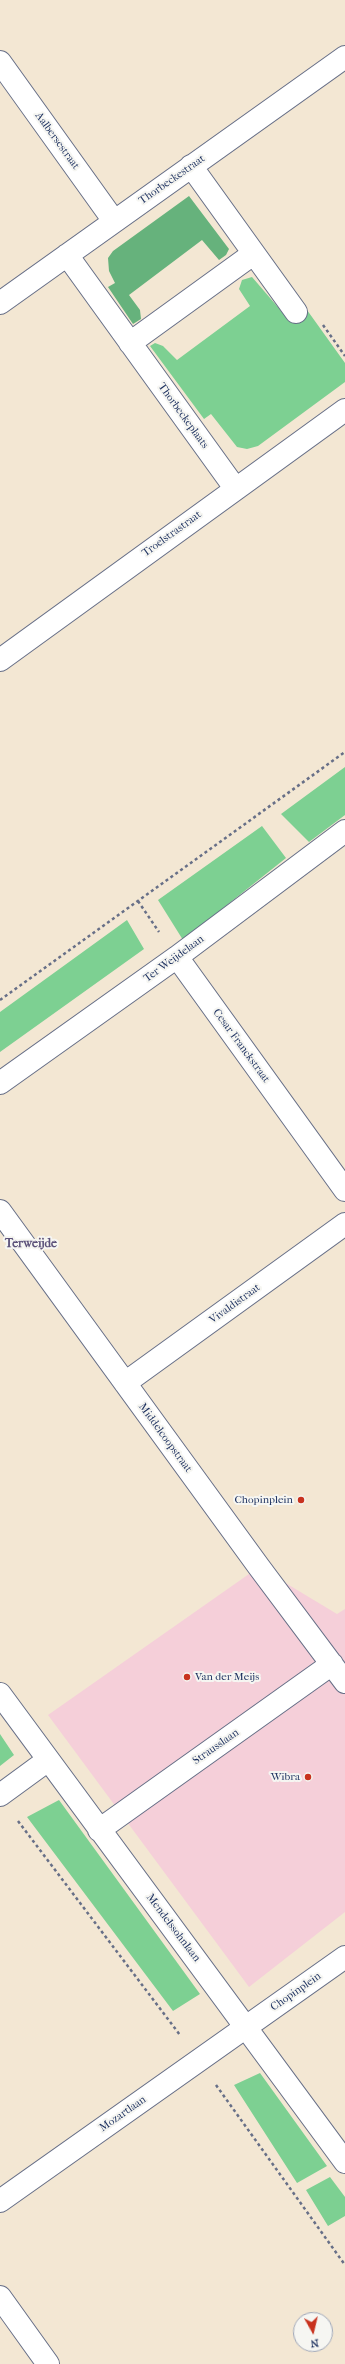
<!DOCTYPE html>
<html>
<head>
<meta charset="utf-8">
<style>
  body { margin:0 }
  #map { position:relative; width:345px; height:2364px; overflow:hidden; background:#f3e7d3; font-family:"IM FELL French Canon",serif }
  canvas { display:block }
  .north { position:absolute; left:293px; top:2312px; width:40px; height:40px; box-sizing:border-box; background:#f6f6f2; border:1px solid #9ea6b7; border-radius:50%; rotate:172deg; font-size:11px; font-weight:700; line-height:16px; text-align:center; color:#1b2f5e }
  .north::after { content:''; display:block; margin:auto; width:14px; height:18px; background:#c8321e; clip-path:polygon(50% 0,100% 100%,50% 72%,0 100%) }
</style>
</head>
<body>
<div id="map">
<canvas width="345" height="2364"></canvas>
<div class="north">N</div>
</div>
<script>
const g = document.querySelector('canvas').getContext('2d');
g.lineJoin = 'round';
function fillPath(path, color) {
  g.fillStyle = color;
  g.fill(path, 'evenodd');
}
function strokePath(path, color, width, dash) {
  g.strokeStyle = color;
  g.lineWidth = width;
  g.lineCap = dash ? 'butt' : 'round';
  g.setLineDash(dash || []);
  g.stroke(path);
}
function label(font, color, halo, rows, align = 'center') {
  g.font = font + ' "IM FELL French Canon",serif';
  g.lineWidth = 4;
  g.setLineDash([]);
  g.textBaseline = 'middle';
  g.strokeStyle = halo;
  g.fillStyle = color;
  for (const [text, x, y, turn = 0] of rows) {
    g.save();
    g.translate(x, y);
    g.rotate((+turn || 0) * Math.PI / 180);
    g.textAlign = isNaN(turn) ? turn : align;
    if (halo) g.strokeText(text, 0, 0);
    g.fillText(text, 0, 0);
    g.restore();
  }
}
fillPath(new Path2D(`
  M259 1567 337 1614 345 1609V1912L249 1987 48 1715Z`), '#f5cfd9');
fillPath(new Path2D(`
  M252 277 289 320 307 310 345 363V382L258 446 247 449 237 447 211 414 204 419 150 346 155 343 163 346 177 360 250 306 239 289 242 280Z
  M345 767V815L309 842 281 814Z
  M262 826 286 858 183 940 158 900Z
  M127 920 144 949 0 1052V1012Z
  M0 1734 14 1755 0 1766Z
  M59 1800 200 1994 173 2011 27 1817Z
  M260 2073 327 2166 297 2183 234 2085Z
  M330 2177 345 2197V2216L328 2226 306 2190Z`), '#7dd092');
fillPath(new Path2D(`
  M189 196 229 249 226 255 219 260 202 240 129 295 140 310 141 319 133 324 108 287 115 283 109 271 108 258 113 251Z`), '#66b27c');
const minor = new Path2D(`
  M0 62 114 221
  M191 166 296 312
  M67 255 235 488
  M0 303 345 57
  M130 343 253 254
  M0 660 345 410
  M177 957 345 1190
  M0 1083 177 957 345 831
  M0 1211 259 1567 345 1682
  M125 1383 345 1224
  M0 1694 345 2162
  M0 1795 48 1760
  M99 1830 332 1664
  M0 2201 345 1957
  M0 2297 48 2364`);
strokePath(minor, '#676f87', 24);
strokePath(new Path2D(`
  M323 325 345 356
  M138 901 159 932
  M0 1000 345 752
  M18 1821 180 2035
  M216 2085 345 2265`), '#676f87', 2.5, [3, 3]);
strokePath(minor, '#fff', 22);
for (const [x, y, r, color] of [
  [301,1500,4,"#c8321e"],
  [187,1677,4,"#c8321e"],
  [308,1777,4,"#c8321e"]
]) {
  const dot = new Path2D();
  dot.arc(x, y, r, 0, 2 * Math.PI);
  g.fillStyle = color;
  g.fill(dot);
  strokePath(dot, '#f6f6f2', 1.5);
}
label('11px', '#1b2f5e', '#f6f6f2', [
  ["Aalbersestraat",57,141,54],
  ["Thorbeckestraat",172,180,-35],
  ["Thorbeckeplaats",183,416,54],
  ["Troelstrastraat",172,534,-36],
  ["Ter Weijdelaan",174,959,-36],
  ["Cesar Franckstraat",241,1046,54],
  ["Vivaldistraat",235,1304,-36],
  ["Middelcoopstraat",165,1438,54],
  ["Strausslaan",216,1747,-35],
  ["Mendelssohnlaan",173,1928,53],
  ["Chopinplein",296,1992,-35],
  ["Mozartlaan",123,2114,-35]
]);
label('11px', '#1b2f5e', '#f6f6f2', [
  ["Chopinplein",293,1500],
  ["Van der Meijs",195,1677,"left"],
  ["Wibra",300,1777]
], 'right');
label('bold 12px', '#5c527a', '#f6f6f2', [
  ["Terweijde",31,1244]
]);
</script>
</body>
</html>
